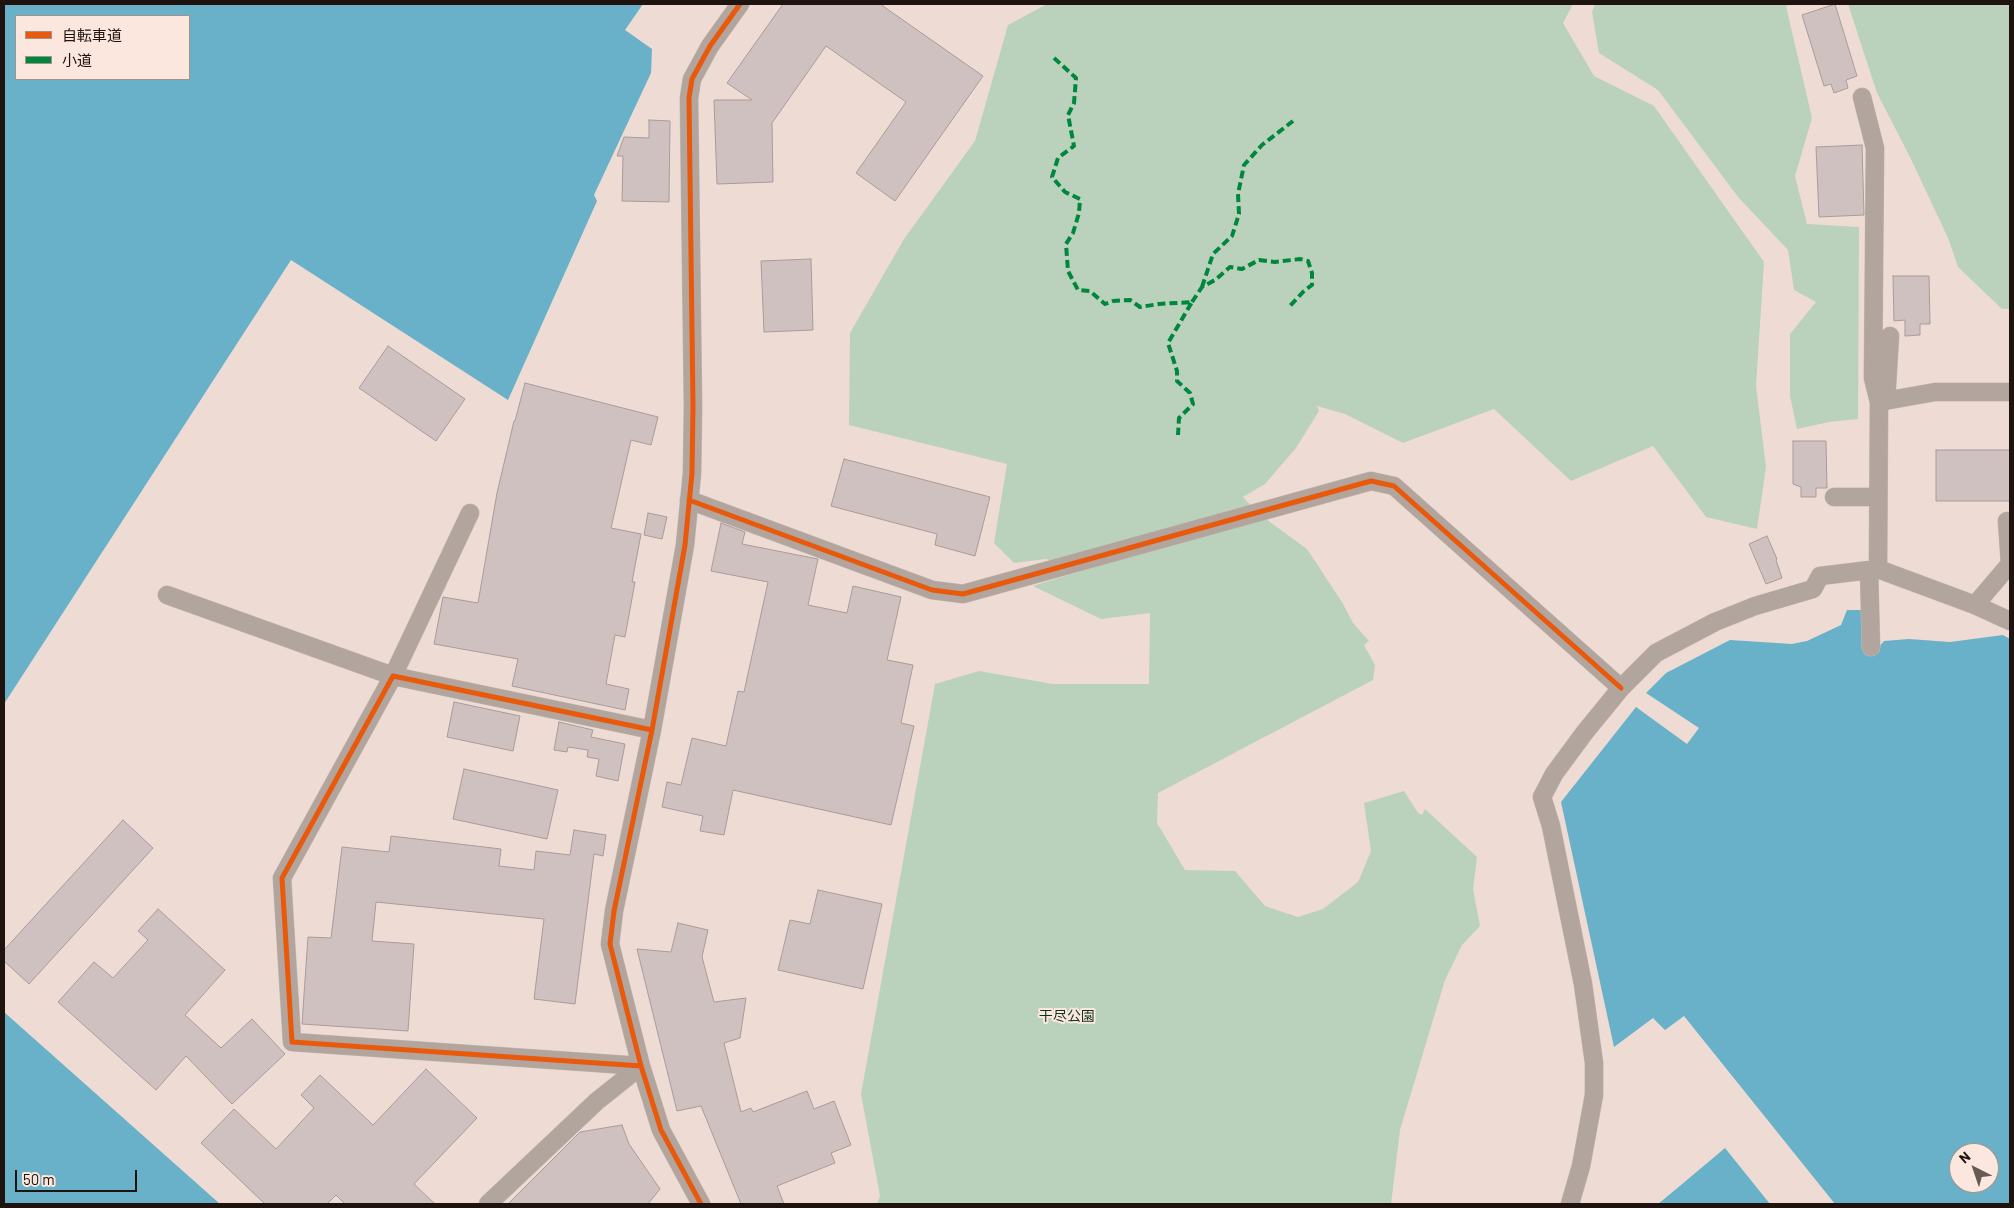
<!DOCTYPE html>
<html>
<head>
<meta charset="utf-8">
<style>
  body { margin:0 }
  #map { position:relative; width:2014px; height:1208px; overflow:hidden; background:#eedbd4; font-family:Barlow,"Noto Sans JP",sans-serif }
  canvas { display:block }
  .frame { position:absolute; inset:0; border:5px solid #1e130e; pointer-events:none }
  .legend { position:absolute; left:15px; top:15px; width:175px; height:65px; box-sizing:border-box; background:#fce7df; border:1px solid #a3928b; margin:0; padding:6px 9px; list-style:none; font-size:15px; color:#1e130e }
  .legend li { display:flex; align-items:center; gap:10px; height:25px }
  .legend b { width:25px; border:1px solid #a3928b }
  .north { position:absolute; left:1949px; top:1143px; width:50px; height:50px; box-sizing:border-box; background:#fce7df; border:1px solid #a3928b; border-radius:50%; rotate:319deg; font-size:14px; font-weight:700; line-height:20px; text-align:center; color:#1e130e }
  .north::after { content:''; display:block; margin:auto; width:18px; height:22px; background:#675953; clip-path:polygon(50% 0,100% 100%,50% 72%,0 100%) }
  .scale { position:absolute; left:15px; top:1170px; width:122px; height:22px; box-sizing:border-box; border:2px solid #1e130e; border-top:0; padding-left:6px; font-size:15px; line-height:18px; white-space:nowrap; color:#1e130e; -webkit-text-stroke:4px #fce7df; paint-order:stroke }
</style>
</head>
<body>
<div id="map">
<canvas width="2014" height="1208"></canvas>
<div class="frame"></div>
<ul class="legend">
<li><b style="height:6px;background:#e8590c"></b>自転車道</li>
<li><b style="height:6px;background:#00873e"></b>小道</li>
</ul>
<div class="north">N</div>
<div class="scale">50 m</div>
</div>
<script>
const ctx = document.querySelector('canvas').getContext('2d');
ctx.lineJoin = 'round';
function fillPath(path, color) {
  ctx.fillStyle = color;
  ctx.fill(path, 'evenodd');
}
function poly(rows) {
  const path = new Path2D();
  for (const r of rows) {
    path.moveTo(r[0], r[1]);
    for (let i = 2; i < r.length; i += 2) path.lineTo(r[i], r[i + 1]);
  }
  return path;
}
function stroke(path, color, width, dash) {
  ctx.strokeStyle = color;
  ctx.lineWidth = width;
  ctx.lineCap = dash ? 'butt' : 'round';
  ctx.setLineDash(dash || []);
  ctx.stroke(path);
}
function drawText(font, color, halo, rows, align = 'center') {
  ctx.font = font + ' Barlow,"Noto Sans JP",sans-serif';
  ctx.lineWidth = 4;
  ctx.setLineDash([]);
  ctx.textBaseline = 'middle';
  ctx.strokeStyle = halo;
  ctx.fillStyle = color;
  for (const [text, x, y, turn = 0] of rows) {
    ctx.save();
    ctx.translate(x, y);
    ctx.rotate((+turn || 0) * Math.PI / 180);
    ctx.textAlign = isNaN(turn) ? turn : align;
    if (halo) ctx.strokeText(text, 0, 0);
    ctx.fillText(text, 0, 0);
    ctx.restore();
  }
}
fillPath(poly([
  [1047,4,1573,4,1563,23,1594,76,1654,106,1764,262,1756,386,1766,467,1757,529,1706,517,1653,446,1571,481,1494,409,1403,443,1345,414,1317,406,1319,411,1296,448,1265,484,1243,497,1261,517,1263,517,1307,549,1342,602,1353,623,1369,641,1364,645,1375,665,1373,680,1158,793,1157,823,1185,870,1235,871,1265,906,1298,917,1323,909,1358,882,1371,851,1364,803,1404,791,1418,813,1422,815,1425,809,1477,857,1473,889,1480,926,1462,945,1445,980,1400,1130,1391,1204,877,1204,880,1196,861,1094,935,684,979,671,1053,684,1149,684,1150,613,1101,619,1033,586,1081,571,1046,559,1014,563,994,543,1007,464,849,425,850,333,904,239,975,141,1008,25],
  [1595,4,1793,4,1786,6,1812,118,1795,176,1807,224,1859,227,1858,419,1829,422,1797,429,1790,396,1790,334,1816,302,1794,290,1788,250,1738,197,1658,90,1599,53,1592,12],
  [1848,4,2010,4,2010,309,2002,309,1958,267,1948,238,1911,159,1877,93]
]), '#bad2bb');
fillPath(poly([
  [4,4,643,4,625,30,652,49,651,73,594,195,597,201,508,400,291,260,4,704],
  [16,16,189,16,189,79,16,79],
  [1847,610,1863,610,1878,648,1884,641,1909,639,1950,642,2003,635,2010,639,2010,1204,1835,1204,1684,1016,1665,1030,1653,1018,1614,1047,1561,802,1636,707,1687,744,1699,728,1646,693,1666,673,1730,640,1792,644,1807,641,1841,625],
  [1959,1153,1989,1153,1989,1183,1959,1183],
  [4,1012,220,1204,4,1204],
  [1725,1148,1770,1204,1658,1204,1681,1185]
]), '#68b1c8');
const building = poly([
  [783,4,880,4,983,76,895,201,856,173,906,102,826,46,772,123,773,182,717,184,714,100,752,100,727,83,783,4],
  [1835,4,1857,76,1846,80,1848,88,1834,93,1831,84,1824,86,1802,15,1835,4],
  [649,120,670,121,669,202,622,201,623,156,617,156,624,137,649,138,649,120],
  [1862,145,1864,215,1819,217,1816,147,1862,145],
  [811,259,813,330,764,332,761,261,811,259],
  [1893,276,1929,276,1930,324,1920,324,1920,335,1905,336,1905,320,1894,321,1893,276],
  [388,346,465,399,436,441,359,388,388,346],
  [525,383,658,417,651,445,631,440,611,528,641,534,632,582,635,582,625,637,615,635,606,684,629,689,625,710,512,686,518,659,434,644,443,597,478,603,497,493,514,421,515,421,525,383],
  [1793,441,1826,441,1827,488,1816,488,1816,497,1801,497,1801,487,1793,484,1793,441],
  [1936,450,2010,450,2010,501,1936,501,1936,450],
  [844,459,990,497,975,556,935,545,937,534,831,506,844,459],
  [648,513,667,517,662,539,644,535,648,513],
  [721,523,745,532,742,544,818,559,808,605,847,613,853,586,901,597,887,660,913,665,901,723,914,726,891,825,733,790,724,835,700,831,703,816,662,807,667,782,681,785,692,738,726,746,738,691,744,692,768,582,711,571,721,523],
  [1767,536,1777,559,1776,560,1782,578,1766,584,1749,544,1767,536],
  [454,702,520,716,513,751,447,737,454,702],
  [559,722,593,730,591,737,625,744,618,781,596,776,599,759,587,757,588,750,568,747,567,752,554,750,559,722],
  [464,769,558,790,547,839,453,819,464,769],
  [123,820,153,848,29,984,4,961,4,950,123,820],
  [574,830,606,835,603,856,594,854,575,1004,534,999,544,919,376,902,372,941,414,944,408,1031,302,1024,308,937,331,938,342,847,389,852,391,836,501,849,499,866,534,870,536,851,570,855,574,830],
  [818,890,882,904,863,989,778,970,790,920,810,924,818,890],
  [158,909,225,970,185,1015,221,1048,252,1019,285,1054,232,1104,186,1056,156,1090,58,1002,94,962,113,978,148,940,138,931,158,909],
  [678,923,708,930,702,957,714,1002,746,998,740,1038,724,1043,741,1112,751,1108,753,1112,807,1091,814,1109,834,1101,851,1145,831,1153,835,1163,777,1186,784,1204,741,1204,701,1106,677,1111,637,949,671,952,678,923],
  [426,1069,477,1118,414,1184,435,1204,345,1204,336,1195,327,1204,265,1204,201,1143,234,1109,276,1149,314,1108,301,1095,320,1075,373,1125,426,1069],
  [622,1125,629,1144,660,1189,648,1204,508,1204,580,1132,622,1125]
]);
fillPath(building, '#d0c1c1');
stroke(building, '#a99b9a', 1);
const minor = poly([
  [1862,97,1875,148,1873,378,1879,402],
  [1886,401,1890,336],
  [1834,497,1878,497],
  [689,500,932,590,963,594,1371,481,1394,486,1621,688],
  [2007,521,2010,564],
  [1878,569,1879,402,1935,392,2010,392],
  [1869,570,1871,647],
  [167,595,393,676,470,513],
  [1975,605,2010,564],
  [641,1066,292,1042,282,878,393,676,652,730],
  [488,1204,597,1101,641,1066],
  [701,1204,661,1130,641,1066,610,944,614,911,652,730,685,545,692,473,693,407,689,98,692,79,710,46,740,4],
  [1570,1204,1581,1166,1594,1095,1594,1063,1583,984,1551,826,1542,797,1554,774,1585,732,1621,688,1656,653,1715,622,1755,606,1813,589,1820,576,1878,569,1975,605,2010,621]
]);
stroke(minor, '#c6b8b3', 19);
stroke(minor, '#b2a59d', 18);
stroke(poly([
  [1054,58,1076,78,1074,103,1068,115,1074,146,1058,158,1052,177,1065,192,1080,199,1079,213,1073,233,1066,244,1068,271,1078,290,1090,291,1105,304,1113,301,1130,300,1140,307,1159,304,1192,302,1168,343,1177,371,1177,381,1190,393,1193,404,1179,418,1178,435],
  [1202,287,1213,254,1232,236,1239,214,1238,194,1244,165,1262,145,1293,121],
  [1192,302,1202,287,1215,280,1230,267,1242,269,1259,260,1275,262,1300,259,1308,261,1312,273,1312,285,1304,291,1288,308]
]), '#00873e', 4, [8, 4]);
stroke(poly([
  [689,500,932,590,963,594,1371,481,1394,486,1621,688],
  [641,1066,292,1042,282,878,393,676,652,730],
  [701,1204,661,1130,641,1066,610,944,614,911,652,730,685,545,692,473,693,407,689,98,692,79,710,46,740,4]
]), '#e8590c', 5);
drawText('14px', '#0d3420', '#fce7df', [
  ["干尽公園",1067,1016]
]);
</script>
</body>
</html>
